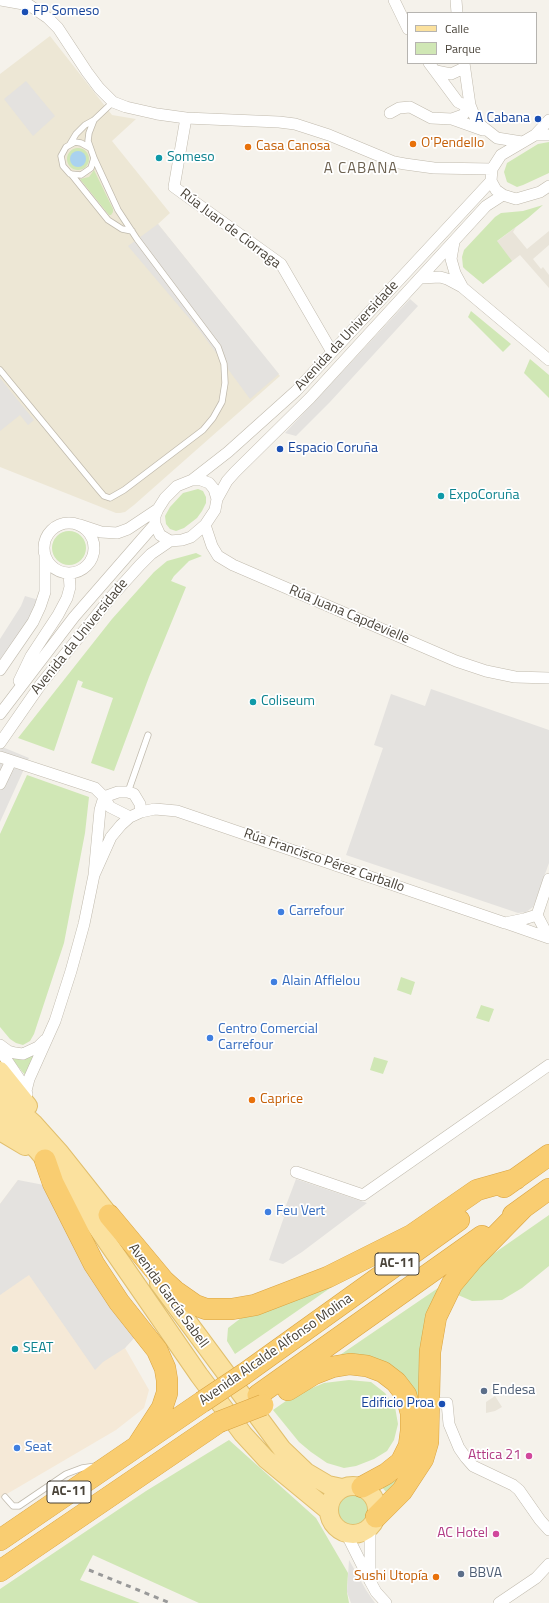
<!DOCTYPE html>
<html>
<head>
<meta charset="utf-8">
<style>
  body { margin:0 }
  #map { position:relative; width:549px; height:1603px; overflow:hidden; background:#f5f2eb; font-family:"Titillium Web",sans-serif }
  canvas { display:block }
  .legend { position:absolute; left:407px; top:12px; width:130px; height:52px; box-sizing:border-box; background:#fff; border:1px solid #b6b4b0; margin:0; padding:5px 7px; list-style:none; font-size:12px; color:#494339 }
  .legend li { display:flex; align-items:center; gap:8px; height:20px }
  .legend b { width:20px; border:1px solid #b6b4b0 }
</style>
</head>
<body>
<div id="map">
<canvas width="549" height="1603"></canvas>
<ul class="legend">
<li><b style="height:5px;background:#fbe19e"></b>Calle</li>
<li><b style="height:11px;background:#d0e7b5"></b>Parque</li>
</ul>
</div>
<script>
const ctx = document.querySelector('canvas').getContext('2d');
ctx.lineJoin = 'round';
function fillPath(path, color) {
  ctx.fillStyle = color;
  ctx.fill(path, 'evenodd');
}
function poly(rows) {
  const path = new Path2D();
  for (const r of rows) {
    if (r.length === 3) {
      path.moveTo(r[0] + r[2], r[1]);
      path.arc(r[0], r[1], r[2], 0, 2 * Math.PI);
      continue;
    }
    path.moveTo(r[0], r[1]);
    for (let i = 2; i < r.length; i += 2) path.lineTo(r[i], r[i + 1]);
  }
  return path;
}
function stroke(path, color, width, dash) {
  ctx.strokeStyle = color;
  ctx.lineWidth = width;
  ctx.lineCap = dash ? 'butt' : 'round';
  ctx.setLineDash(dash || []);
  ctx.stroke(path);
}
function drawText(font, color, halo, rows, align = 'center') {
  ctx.font = font + ' "Titillium Web",sans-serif';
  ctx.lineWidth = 3.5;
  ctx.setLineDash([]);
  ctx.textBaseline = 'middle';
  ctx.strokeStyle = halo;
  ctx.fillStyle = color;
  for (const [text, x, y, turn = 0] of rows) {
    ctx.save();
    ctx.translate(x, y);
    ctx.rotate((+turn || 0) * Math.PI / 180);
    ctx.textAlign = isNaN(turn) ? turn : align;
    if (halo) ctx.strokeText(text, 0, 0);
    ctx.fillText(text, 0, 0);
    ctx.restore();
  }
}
fillPath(poly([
  [516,227,513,232,527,249,549,231,549,245,533,259,541,269,543,267,549,275,549,288,520,255,483,284,463,267],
  [495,1396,502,1407,495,1411,486,1413,486,1402]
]), '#e9e4d9');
fillPath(poly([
  [18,1180,135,1337,125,1348,149,1390,144,1408,116,1430,0,1498,0,1204]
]), '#f5e9d7');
fillPath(poly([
  [50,36,112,115,136,119,112,141,170,213,158,224,280,376,134,505,125,512,120,513,116,513,63,492,0,467,0,74]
]), '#ede7d5');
fillPath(poly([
  [549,142,549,173,523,185,517,187,507,182,504,172,507,163,538,144],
  [78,159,11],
  [94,170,113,209,113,212,111,215,109,215,80,179,89,177],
  [543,205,528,218,497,241,512,261,483,284,466,270,463,267,462,257,464,250,495,217,501,213,523,211],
  [471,311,511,344,503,352,468,317],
  [530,359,549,375,549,398,524,373],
  [198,489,203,491,206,497,206,503,202,511,197,518,184,528,176,531,170,529,166,524,165,516,170,507,183,493],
  [69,548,17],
  [196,553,202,556,189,561,174,576,171,581,186,587,149,677,114,771,91,763,113,698,81,687,83,682,78,680,54,751,18,738,112,619,154,572,167,561],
  [27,775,89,797,85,833,64,943,34,1034,30,1041,23,1045,16,1043,10,1039,0,1027,0,834],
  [401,977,415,982,411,995,397,990],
  [481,1005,494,1009,489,1022,476,1018],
  [38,1053,25,1075,11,1058,22,1059],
  [374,1057,388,1061,383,1074,370,1070],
  [549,1215,549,1266,522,1288,502,1300,472,1301,458,1295,471,1273,493,1254],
  [349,1275,235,1354,227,1341,228,1328,241,1318],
  [441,1286,405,1472,386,1492,380,1485,400,1469,414,1395,337,1357],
  [349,1380,371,1382,385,1393,395,1407,398,1424,394,1440,387,1451,374,1459,356,1466,344,1468,327,1463,311,1452,299,1442,273,1410,293,1396,324,1383],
  [229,1440,316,1518,348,1573,347,1592,349,1603,199,1603,93,1555,80,1580,140,1603,0,1603,0,1589,146,1491],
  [353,1510,15]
]), '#d0e7b5');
fillPath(poly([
  [26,81,55,116,33,136,4,99],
  [158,224,279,374,250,399,200,331,128,246],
  [410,299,418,306,330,402,296,436,285,433],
  [0,378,34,420,28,425,20,415,0,431],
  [25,596,42,601,0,670,0,639,21,606],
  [431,689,549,730,549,863,535,902,533,907,526,912,518,913,346,855,383,748,374,745,391,694,425,706],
  [0,746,29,758,0,822],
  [296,1179,367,1203,302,1252,283,1264,269,1260,284,1217,282,1216],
  [18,1180,44,1185,135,1337,125,1348,103,1362,95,1370,29,1275,0,1295,0,1204],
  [349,1560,366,1590,375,1603,351,1603,347,1592]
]), '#e4e2df');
fillPath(poly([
  [78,159,8]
]), '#aad2ef');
const lane = poly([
  [70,144,76,134,85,125,94,120,113,102],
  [90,148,81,143,75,142,66,147,61,156,63,166,70,174,81,175,91,168,94,158],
  [71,174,108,220,122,229,132,231],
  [0,370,98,489,104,496,110,498,124,490,203,430,213,418,222,402,225,383,224,364,218,347,137,239,118,210,94,158,88,141,89,133,94,120],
  [128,792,148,735],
  [5,1497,13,1506,19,1506,66,1474,82,1468,96,1466]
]);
const street = poly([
  [0,0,29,5,48,18,58,28,87,72,99,88,113,102,126,107,157,114,186,118,279,122,295,124,329,135,394,162,405,164,434,168,492,169],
  [394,0,408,29],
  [456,0,457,13],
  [429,63,458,102,464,105,470,105,463,115,452,119],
  [464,63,470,105,474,115,478,123,497,138,522,142],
  [436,71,451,74,464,68],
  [390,113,399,108,410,107,431,118,452,119,483,130],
  [186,118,174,187,281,264,332,352],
  [535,135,549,120],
  [549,135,535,135,501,155,492,169,491,181,496,190,503,195,516,199,540,192,549,186],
  [454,242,451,259,455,273,462,286],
  [421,278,440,277,447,279,462,287,549,360],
  [192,480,228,452,296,391,491,181],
  [217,499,227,481,235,472,310,398,486,206,503,195],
  [69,548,25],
  [80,525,101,532,117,533,128,529,158,509,165,498,177,486,192,480,201,480,209,483,214,489,217,499,215,510,205,525,191,537,182,540,170,541,160,535,155,524,155,516,158,509],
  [205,525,212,546,218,556,233,565,456,661,486,671,515,677,549,678],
  [0,670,33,622,40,607,45,592,45,556],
  [19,681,31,656,58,615,67,598,70,587,69,573],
  [0,714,74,617,155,524],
  [0,743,41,684,112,596,140,565,151,554,170,541],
  [0,757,95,788,104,797,100,810,94,875,84,924,71,971,55,1021,29,1079,26,1091],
  [0,784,11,761],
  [130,817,110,807,104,797,118,792,128,792,134,794,140,804,141,812],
  [94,875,111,837,121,825,130,817,141,812,155,809,177,811,505,923,524,919,537,915,549,879],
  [537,915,549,938],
  [506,923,549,938],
  [0,1045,8,1051,15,1053,23,1054,38,1047,45,1040],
  [0,1050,20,1080,27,1094],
  [296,1172,363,1195,549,1065],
  [441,1403,447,1403,449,1424,459,1448,466,1458,473,1466,513,1485,519,1490,540,1520,549,1530],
  [370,1527,370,1577],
  [346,1533,370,1581,376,1592,386,1603],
  [499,1603,536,1578,549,1564]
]);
const primary = poly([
  [0,1071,28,1106],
  [0,1093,34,1124,60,1153,117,1225],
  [0,1112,38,1151,74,1194,199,1375,243,1434,266,1459,329,1511],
  [0,1131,25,1146],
  [159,1283,282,1449,306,1472,328,1485,342,1488],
  [353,1510,24]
]);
const highway = poly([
  [45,1160,53,1183,94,1264,119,1302,157,1350,165,1368,167,1380,167,1393,162,1408,138,1445],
  [504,1187,549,1155],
  [109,1215,164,1281,175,1291,195,1305,206,1309,232,1309,255,1305,328,1277,412,1235,477,1190,516,1179],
  [513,1215,549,1189],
  [244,1374,459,1220],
  [288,1390,314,1374,332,1367,350,1364,367,1366,383,1372,396,1382,406,1395,411,1413,411,1431,409,1446,401,1462,386,1474,362,1487],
  [258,1395,482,1236],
  [376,1517,402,1491,423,1459,428,1442,430,1352,436,1317,452,1284,473,1259,524,1207],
  [0,1540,202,1402],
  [0,1571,219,1422]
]);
stroke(lane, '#c0baad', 7);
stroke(street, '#c0baad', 12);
stroke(primary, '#e1bf6d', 20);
stroke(highway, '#d9a340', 22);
stroke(lane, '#fff', 5.5);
stroke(street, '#fff', 11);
stroke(primary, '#fbe19e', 18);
stroke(highway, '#f9cd71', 21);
stroke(poly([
  [89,1570,170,1603]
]), '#999', 3, [5, 5]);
const highwayBridge = poly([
  [202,1402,244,1374],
  [219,1422,263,1405]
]);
stroke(highwayBridge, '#d9a340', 22, []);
stroke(highwayBridge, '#f9cd71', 21);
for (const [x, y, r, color] of [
  [25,12,4,"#1a4fb4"],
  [538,119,4,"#1a4fb4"],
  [413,144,4,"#e8710a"],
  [248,147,4,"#e8710a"],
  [159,158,4,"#0f9aa8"],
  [280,449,4,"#1a4fb4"],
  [441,496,4,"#0f9aa8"],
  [253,702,4,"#0f9aa8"],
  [281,912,4,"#3f7fe0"],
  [274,982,4,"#3f7fe0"],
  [210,1038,4,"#3f7fe0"],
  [252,1100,4,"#e8710a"],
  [268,1212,4,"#3f7fe0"],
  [15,1349,4,"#0f9aa8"],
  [484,1391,4,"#5c6f8a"],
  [442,1404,4,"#1a4fb4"],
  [17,1448,4,"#3f7fe0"],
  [529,1456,4,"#d1479c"],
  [496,1534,4,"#d1479c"],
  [461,1574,4,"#5c6f8a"],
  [436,1577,4,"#e8710a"]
]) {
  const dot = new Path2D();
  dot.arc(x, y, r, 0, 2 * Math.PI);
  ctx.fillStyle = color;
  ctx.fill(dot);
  stroke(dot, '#fff', 1.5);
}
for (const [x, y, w] of [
  [397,1264,44],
  [69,1492,44]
]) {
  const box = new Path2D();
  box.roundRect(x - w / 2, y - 11, w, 22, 3);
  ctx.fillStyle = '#fff';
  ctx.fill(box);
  stroke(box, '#494339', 1);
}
drawText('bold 13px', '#494339', null, [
  ["AC-11",397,1264],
  ["AC-11",69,1492]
]);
drawText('14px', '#164399', '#fff', [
  ["FP Someso",33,12],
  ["A Cabana",530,119,"right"],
  ["Espacio Coruña",288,449],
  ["Edificio Proa",434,1404,"right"]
], 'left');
drawText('14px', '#c56008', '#fff', [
  ["O'Pendello",421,144],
  ["Casa Canosa",256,147],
  ["Caprice",260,1100],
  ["Sushi Utopía",428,1577,"right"]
], 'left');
drawText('14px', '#0d838f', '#fff', [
  ["Someso",167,158],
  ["ExpoCoruña",449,496],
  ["Coliseum",261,702],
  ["SEAT",23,1349]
], 'left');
drawText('14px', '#494339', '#fff', [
  ["Rúa Juan de Ciorraga",230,229,37],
  ["Avenida da Universidade",347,336,-47],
  ["Rúa Juana Capdevielle",349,615,23],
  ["Avenida da Universidade",80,637,-51],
  ["Rúa Francisco Pérez Carballo",324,861,19],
  ["Avenida García Sabell",168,1296,54],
  ["Avenida Alcalde Alfonso Molina",276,1350,-35]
]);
drawText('14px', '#366cbe', '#fff', [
  ["Carrefour",289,912],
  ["Alain Afflelou",282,982],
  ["Centro Comercial",218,1030],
  ["Carrefour",218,1046],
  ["Feu Vert",276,1212],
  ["Seat",25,1448]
], 'left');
drawText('14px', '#4e5e75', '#fff', [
  ["Endesa",492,1391],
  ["BBVA",469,1574]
], 'left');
drawText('14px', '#b23c85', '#fff', [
  ["Attica 21",521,1456],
  ["AC Hotel",488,1534]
], 'right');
ctx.letterSpacing = '1px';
drawText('15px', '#6c6150', '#fff', [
  ["A CABANA",361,169]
]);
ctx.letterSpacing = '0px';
</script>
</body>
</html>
